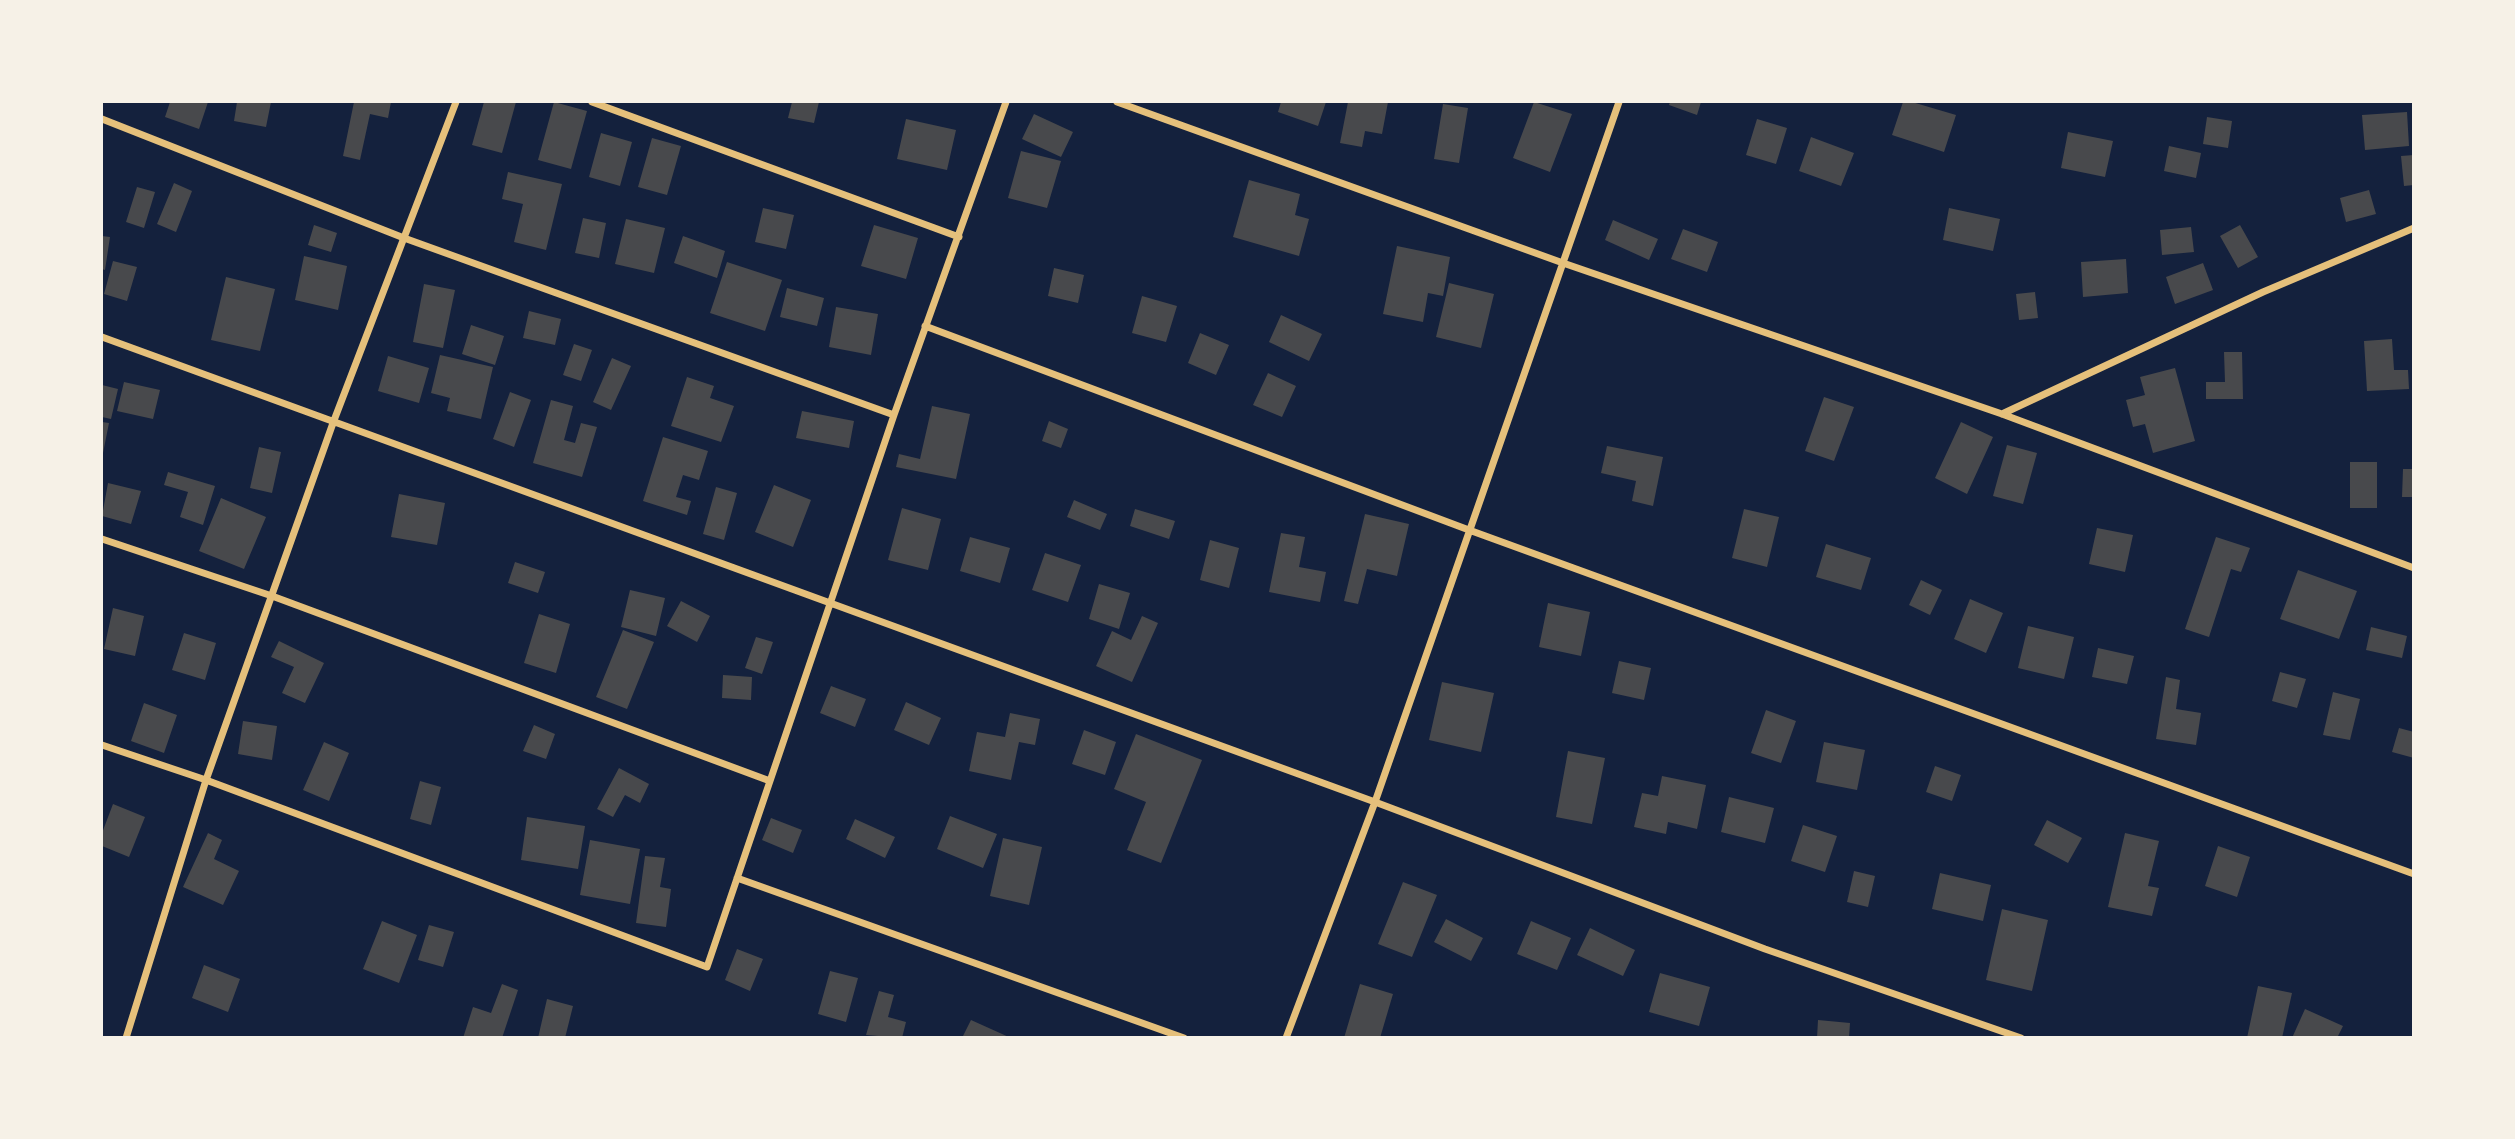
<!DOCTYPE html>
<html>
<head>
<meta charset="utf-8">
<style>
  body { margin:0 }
  #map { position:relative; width:2515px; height:1139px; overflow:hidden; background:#14213d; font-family:"Space Grotesk",sans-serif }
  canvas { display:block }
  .frame { position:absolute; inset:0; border:103px solid #f6f1e7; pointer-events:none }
</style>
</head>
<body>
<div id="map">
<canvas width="2515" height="1139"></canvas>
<div class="frame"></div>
</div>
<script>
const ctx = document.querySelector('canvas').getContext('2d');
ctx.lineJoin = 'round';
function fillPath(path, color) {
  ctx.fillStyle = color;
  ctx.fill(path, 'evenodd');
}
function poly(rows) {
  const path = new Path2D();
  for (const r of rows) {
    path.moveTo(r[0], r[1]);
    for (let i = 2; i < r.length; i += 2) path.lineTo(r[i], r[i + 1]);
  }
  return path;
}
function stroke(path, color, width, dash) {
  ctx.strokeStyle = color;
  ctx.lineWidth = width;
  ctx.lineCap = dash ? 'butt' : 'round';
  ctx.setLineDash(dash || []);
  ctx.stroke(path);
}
fillPath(poly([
  [170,102,208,102,199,129,165,117],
  [237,102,271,102,266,127,234,121],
  [354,102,391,102,388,118,370,114,360,160,343,156],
  [484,102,516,102,502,153,472,145],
  [554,102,587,111,571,169,538,160],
  [792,102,819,102,814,123,788,118],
  [1281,102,1326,102,1318,126,1278,112],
  [1348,102,1388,102,1382,134,1365,131,1362,147,1340,143],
  [1534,102,1572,114,1550,172,1513,158],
  [1670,102,1701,102,1697,115,1669,105],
  [1903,102,1912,102,1956,115,1944,152,1892,135],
  [1443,104,1468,108,1459,163,1434,159],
  [2407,112,2409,146,2365,150,2362,115],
  [1034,114,1073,132,1061,157,1022,139],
  [2207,117,2232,121,2228,148,2203,144],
  [906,119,956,130,947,170,897,159],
  [1757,119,1787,128,1776,164,1746,155],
  [2068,132,2113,141,2105,177,2061,168],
  [601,133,632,142,620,186,589,177],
  [1811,137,1854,153,1841,186,1799,171],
  [652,138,681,146,667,195,638,187],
  [2169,146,2201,153,2196,178,2164,171],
  [1021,151,1061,161,1047,208,1008,198],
  [2414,155,2414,185,2404,186,2401,156],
  [508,172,562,184,546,250,514,242,523,204,502,199],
  [1249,180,1300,194,1295,215,1309,219,1299,256,1233,237],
  [174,183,192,191,176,232,157,224],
  [137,187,155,192,144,228,126,222],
  [2369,190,2376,214,2346,222,2340,198],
  [763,208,794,215,786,249,755,242],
  [1949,208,2000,219,1993,251,1943,240],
  [583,218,606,223,599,258,575,253],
  [626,219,665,228,654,273,615,264],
  [1613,220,1658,239,1649,260,1605,240],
  [314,225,337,233,331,252,308,245],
  [874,225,918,238,906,279,861,266],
  [2240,225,2258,257,2238,268,2220,236],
  [2191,227,2194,252,2162,255,2160,230],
  [1683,229,1718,242,1707,272,1671,259],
  [102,236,110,237,105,270,102,269],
  [683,236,725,251,717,278,674,263],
  [1397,246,1450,257,1443,296,1428,293,1423,322,1383,314],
  [304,256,347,266,338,310,295,300],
  [2126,259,2128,293,2083,297,2081,262],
  [113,261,137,267,127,301,104,294],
  [727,262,782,280,765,331,710,313],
  [2203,263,2213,290,2175,304,2166,277],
  [1054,268,1084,275,1078,303,1048,296],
  [226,277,275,289,260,351,211,340],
  [1449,283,1494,294,1481,348,1436,337],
  [424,284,455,290,443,348,413,342],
  [787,288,824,298,817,326,780,317],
  [2035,292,2038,318,2019,320,2016,294],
  [1142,296,1177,306,1166,342,1132,333],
  [836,307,878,314,871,355,829,347],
  [529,311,561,319,555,345,523,338],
  [1281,315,1322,334,1309,361,1269,342],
  [471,325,504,336,495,365,462,354],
  [1200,333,1229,345,1216,375,1188,363],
  [2392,339,2394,370,2408,370,2409,389,2367,391,2364,341],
  [574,344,592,350,581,381,563,375],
  [2224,352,2242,352,2243,399,2206,399,2206,382,2225,382],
  [440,355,493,367,481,419,447,411,450,398,431,393],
  [388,356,429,368,419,403,378,391],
  [612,358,631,366,611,410,593,402],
  [2175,368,2195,441,2153,453,2145,424,2133,427,2126,400,2145,395,2140,377],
  [1268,373,1296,386,1282,417,1253,405],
  [687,377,714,386,710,398,734,406,721,442,671,426],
  [124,382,160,390,153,419,117,411],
  [102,385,118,389,111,419,102,417],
  [510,392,531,400,514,447,493,439],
  [1824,397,1854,407,1834,461,1805,451],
  [551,400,573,406,564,440,575,443,581,423,597,427,582,477,533,463],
  [932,406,970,414,956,479,896,467,899,454,920,459],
  [802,411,854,421,849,448,796,438],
  [1049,421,1068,429,1061,448,1042,441],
  [102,422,109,423,103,453,102,453],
  [1961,422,1993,437,1967,494,1935,478],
  [663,437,708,451,699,480,683,475,676,497,691,501,687,515,643,501],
  [2007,445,2037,453,2023,504,1993,496],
  [1607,446,1663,457,1653,506,1632,501,1636,481,1601,473],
  [259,447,281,452,272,493,250,488],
  [2350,462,2377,462,2377,508,2350,508],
  [2403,469,2414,469,2414,497,2402,497],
  [168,472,215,486,203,525,180,517,188,492,164,485],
  [108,483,141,491,131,524,102,516],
  [774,485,811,500,793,547,755,532],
  [716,487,737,493,724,540,703,534],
  [399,494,445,503,437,545,391,537],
  [221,498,266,517,244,569,199,551],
  [1074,500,1107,514,1100,530,1067,517],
  [902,508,941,519,928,570,888,560],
  [1135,509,1175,521,1169,539,1130,526],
  [1744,509,1779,517,1767,567,1732,558],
  [1365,514,1409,524,1397,576,1367,569,1358,604,1344,601],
  [2097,528,2133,535,2125,572,2089,564],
  [1281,533,1305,537,1299,567,1326,572,1320,602,1269,592],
  [970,537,1010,548,1000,583,960,571],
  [2216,537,2250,548,2241,572,2231,569,2209,637,2185,629],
  [1210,540,1239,548,1229,588,1200,580],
  [1826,544,1871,558,1861,590,1816,577],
  [1045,553,1081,565,1068,602,1032,590],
  [515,562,545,572,538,593,508,583],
  [2298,570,2357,591,2339,639,2280,619],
  [1921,580,1942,590,1930,615,1909,605],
  [1099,584,1130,593,1119,629,1089,619],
  [630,590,665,598,656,636,621,627],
  [1970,599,2003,613,1986,653,1954,639],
  [681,601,710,616,697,642,667,626],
  [1548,603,1590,612,1581,656,1539,647],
  [113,608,144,616,135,656,104,649],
  [539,614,570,624,556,673,524,663],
  [1142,616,1158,623,1132,682,1096,666,1112,631,1131,640],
  [2028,626,2074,637,2064,679,2018,668],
  [2371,627,2407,636,2402,658,2366,650],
  [623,630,654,642,627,709,596,697],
  [184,633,216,643,205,680,172,670],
  [756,637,773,642,762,674,745,668],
  [279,641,324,663,305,703,282,693,294,667,271,657],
  [2098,648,2134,656,2127,684,2092,677],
  [1619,661,1651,668,1644,700,1612,693],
  [2280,672,2306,679,2297,708,2272,701],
  [723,675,752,677,751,700,722,698],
  [2166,677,2180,680,2176,709,2201,713,2196,745,2156,739],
  [1442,682,1494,693,1481,752,1429,740],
  [831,686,866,699,855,727,820,713],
  [2333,692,2360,699,2350,740,2323,735],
  [906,702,941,718,929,745,894,730],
  [144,703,177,715,164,753,131,741],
  [1766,710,1796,721,1781,763,1751,753],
  [1010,713,1040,719,1035,745,1019,742,1011,780,969,771,977,732,1005,737],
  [243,721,277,726,272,760,238,754],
  [534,725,555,734,546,759,523,751],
  [2399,728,2414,732,2414,758,2392,752],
  [1084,730,1116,742,1105,775,1072,764],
  [1136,734,1202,760,1161,863,1127,850,1146,802,1114,789],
  [324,742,349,753,329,801,303,790],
  [1824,742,1865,750,1857,790,1816,782],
  [1568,751,1605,758,1592,824,1556,817],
  [1935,766,1961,775,1952,801,1926,792],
  [619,768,649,784,640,803,625,795,613,817,597,809],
  [1662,776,1706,785,1697,829,1668,822,1666,834,1634,827,1642,793,1658,796],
  [420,781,441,787,431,825,410,819],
  [1729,797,1774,808,1765,843,1721,832],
  [113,804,145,817,129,857,102,846,102,833],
  [950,816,997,834,983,868,937,849],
  [527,817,585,826,578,869,521,860],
  [771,818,802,830,793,853,762,840],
  [855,819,895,837,885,858,846,839],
  [2047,820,2082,838,2068,863,2034,845],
  [1803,825,1837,836,1825,872,1791,861],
  [208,833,222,840,214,859,239,871,223,905,183,887],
  [2125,833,2159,841,2148,886,2159,888,2152,916,2108,907],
  [1003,838,1042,847,1029,905,990,896],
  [590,840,640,849,630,904,580,895],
  [2218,846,2250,857,2237,897,2205,886],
  [645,856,665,858,660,887,671,889,666,927,636,923],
  [1854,871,1875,876,1868,907,1847,902],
  [1940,873,1991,885,1983,921,1932,909],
  [1403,882,1437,895,1412,957,1378,944],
  [2002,909,2048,920,2032,991,1986,980],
  [1446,919,1483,938,1471,961,1434,942],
  [382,921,417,935,399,983,363,969],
  [1531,921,1571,938,1557,970,1517,954],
  [429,925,454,932,443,967,418,960],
  [1590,928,1635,950,1623,976,1577,955],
  [737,949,763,959,750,991,725,980],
  [204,965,240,979,228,1012,192,998],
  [830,971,858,978,846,1022,818,1014],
  [1660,973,1710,987,1699,1026,1649,1012],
  [502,984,518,990,502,1038,463,1038,473,1007,491,1013],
  [1360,984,1393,994,1380,1038,1344,1038],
  [2258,986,2292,993,2282,1038,2247,1038],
  [879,991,894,995,888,1017,906,1022,902,1038,866,1035],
  [547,999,573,1006,565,1038,538,1038],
  [2305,1009,2343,1026,2337,1038,2292,1038],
  [971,1020,1011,1038,962,1038],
  [1818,1020,1850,1023,1849,1038,1817,1038]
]), '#48494c');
stroke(poly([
  [592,102,959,237],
  [1117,102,1563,263,2002,414,2414,568],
  [102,119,404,238,894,415],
  [925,326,1469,530,2414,874],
  [102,337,1375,802,1765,949,2021,1038],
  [2002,414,2263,292,2414,228],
  [102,539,272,596,770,781],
  [102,745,206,780,707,967,894,415,1006,102],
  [737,878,1184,1038],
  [126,1038,206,780,333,423,456,102],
  [1286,1038,1375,802,1619,102]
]), '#e5c07b', 7);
</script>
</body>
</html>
